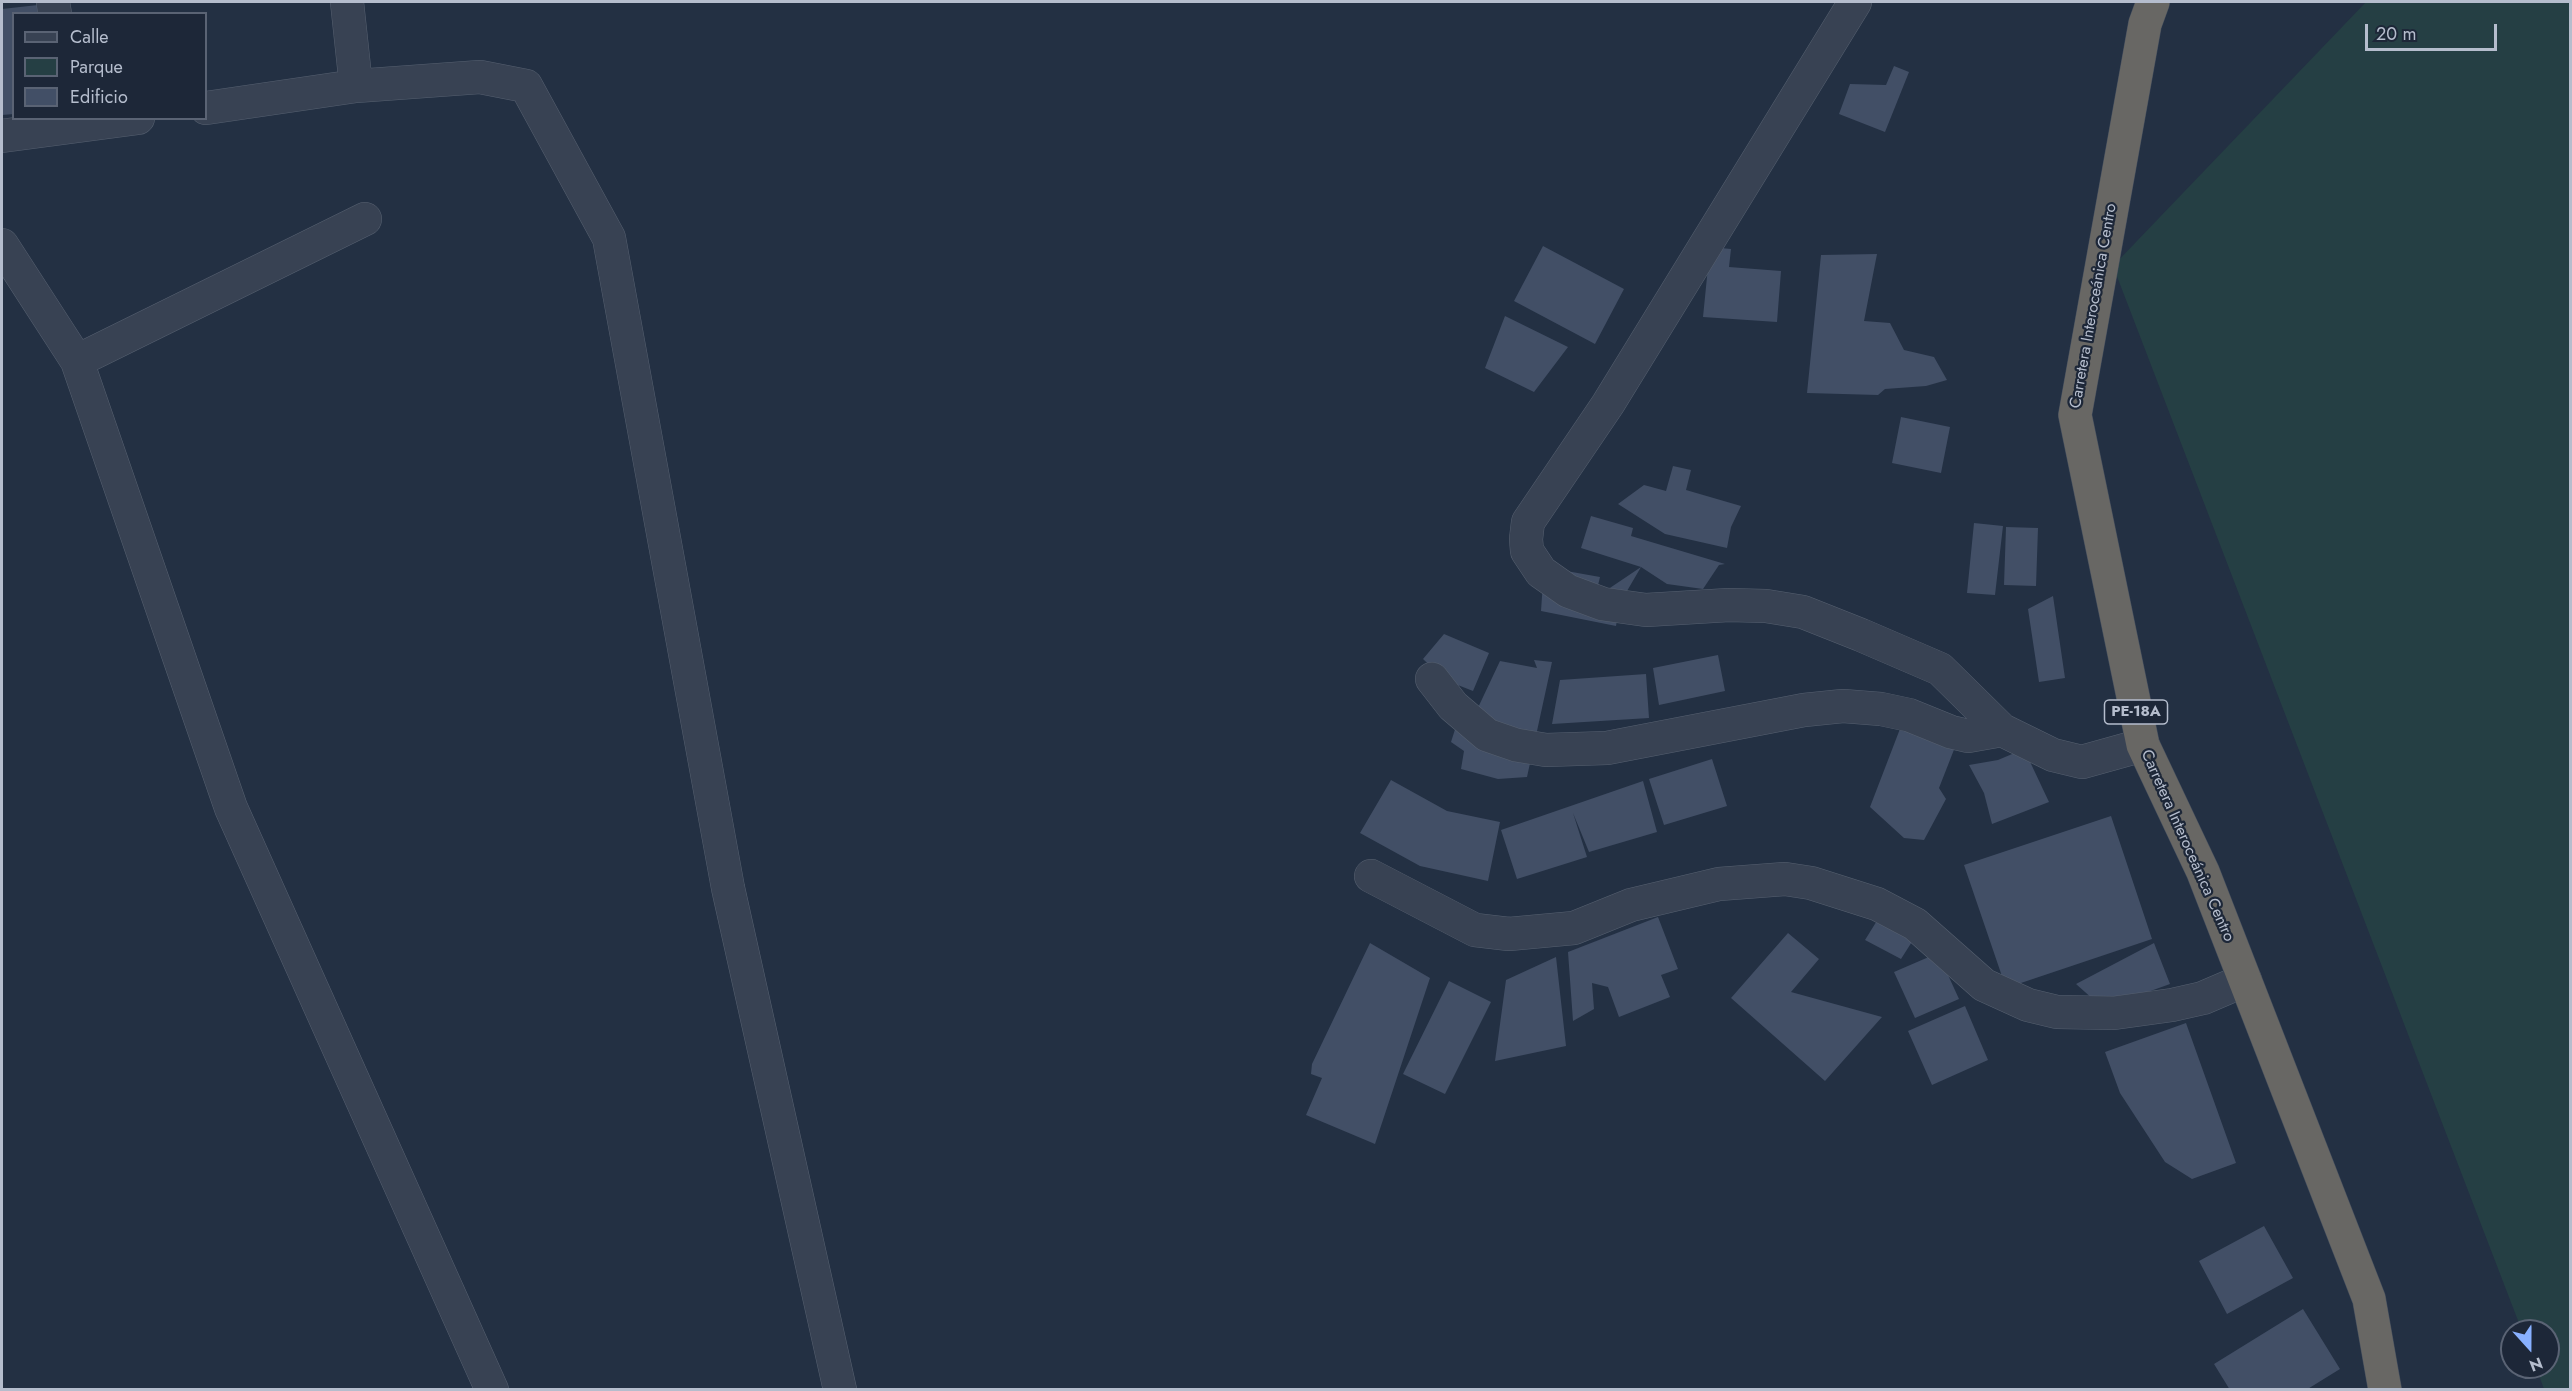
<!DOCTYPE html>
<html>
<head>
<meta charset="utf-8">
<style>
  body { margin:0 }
  #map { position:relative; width:2572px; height:1391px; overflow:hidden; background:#233043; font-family:Jost,sans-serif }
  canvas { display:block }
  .frame { position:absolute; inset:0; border:3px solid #b5bdcd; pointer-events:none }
  .legend { position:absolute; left:12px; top:12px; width:195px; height:108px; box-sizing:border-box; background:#1d2738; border:2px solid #5a6374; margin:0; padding:8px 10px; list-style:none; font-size:18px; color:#b5bdcd }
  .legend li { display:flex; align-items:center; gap:12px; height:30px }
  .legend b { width:30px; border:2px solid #5a6374 }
  .north { position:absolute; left:2500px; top:1319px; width:60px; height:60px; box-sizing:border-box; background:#1d2738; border:2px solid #5a6374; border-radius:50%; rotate:159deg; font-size:16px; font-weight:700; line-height:24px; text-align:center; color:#b5bdcd }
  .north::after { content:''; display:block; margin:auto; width:21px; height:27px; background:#88b0ff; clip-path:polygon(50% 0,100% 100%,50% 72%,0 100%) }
  .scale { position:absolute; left:2365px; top:24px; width:132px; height:27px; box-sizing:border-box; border:3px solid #b5bdcd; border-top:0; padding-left:8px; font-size:18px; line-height:21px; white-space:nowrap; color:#b5bdcd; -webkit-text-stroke:4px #1d2738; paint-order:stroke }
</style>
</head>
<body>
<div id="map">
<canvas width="2572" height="1391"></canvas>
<div class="frame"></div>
<ul class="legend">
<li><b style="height:8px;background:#384253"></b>Calle</li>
<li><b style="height:16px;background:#253f44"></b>Parque</li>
<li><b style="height:16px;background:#424f66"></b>Edificio</li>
</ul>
<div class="north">N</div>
<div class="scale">20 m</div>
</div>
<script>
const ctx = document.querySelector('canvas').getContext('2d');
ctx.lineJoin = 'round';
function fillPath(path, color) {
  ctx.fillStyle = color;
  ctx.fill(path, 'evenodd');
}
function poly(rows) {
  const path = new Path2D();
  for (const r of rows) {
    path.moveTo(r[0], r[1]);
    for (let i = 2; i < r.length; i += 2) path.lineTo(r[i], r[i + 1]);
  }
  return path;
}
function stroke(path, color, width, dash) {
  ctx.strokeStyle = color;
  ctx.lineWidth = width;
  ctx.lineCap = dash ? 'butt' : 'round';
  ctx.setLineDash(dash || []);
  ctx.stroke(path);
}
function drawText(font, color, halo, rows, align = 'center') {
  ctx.font = font + ' Jost,sans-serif';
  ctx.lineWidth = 4.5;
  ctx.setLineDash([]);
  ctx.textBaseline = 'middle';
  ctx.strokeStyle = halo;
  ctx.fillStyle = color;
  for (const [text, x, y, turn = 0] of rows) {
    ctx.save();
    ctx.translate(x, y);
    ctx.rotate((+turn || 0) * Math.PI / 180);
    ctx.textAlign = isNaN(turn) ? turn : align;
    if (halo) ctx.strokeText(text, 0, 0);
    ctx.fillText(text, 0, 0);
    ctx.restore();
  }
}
fillPath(poly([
  [2366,2,2570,2,2570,1389,2544,1389,2536,1367,2548,1367,2548,1331,2522,1331,2113,266]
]), '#253f44');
fillPath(poly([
  [38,5,39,14,14,14,14,114,2,115,2,9],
  [1894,66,1909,72,1885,132,1839,114,1850,84,1886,85],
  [1543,246,1624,289,1595,344,1514,301],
  [1710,247,1731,249,1729,267,1781,271,1777,322,1703,317],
  [1877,254,1864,321,1890,323,1904,350,1934,357,1947,380,1926,386,1885,389,1878,395,1807,393,1821,255],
  [1505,316,1568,347,1534,392,1485,368],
  [1901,417,1950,427,1941,473,1892,463],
  [1673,466,1691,470,1686,490,1741,506,1731,527,1727,548,1665,534,1618,504,1644,485,1666,491],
  [1591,516,1633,528,1631,536,1725,564,1719,565,1703,589,1667,584,1641,567,1581,548],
  [1974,523,2003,526,1995,595,1967,593],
  [2006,527,2038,528,2036,586,2004,585],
  [1544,567,1600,577,1595,598,1641,567,1620,603,1616,626,1541,611],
  [2053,596,2065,678,2039,682,2028,609],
  [1444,634,1489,653,1473,691,1445,680,1423,659],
  [1718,655,1725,691,1659,705,1653,668],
  [1534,660,1552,662,1527,777,1498,779,1461,769,1464,751,1451,742,1458,720,1475,714,1500,661,1537,668],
  [1646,674,1649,718,1552,724,1560,680],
  [1903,721,1957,742,1939,788,1946,799,1924,840,1904,838,1870,807],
  [2024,749,2049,802,1992,824,1984,793,1969,765,1998,760],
  [1712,759,1727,806,1664,825,1649,779],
  [1391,780,1447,811,1500,822,1488,881,1420,866,1360,833],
  [1643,781,1657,832,1589,852,1573,813,1587,857,1517,879,1501,830],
  [2111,816,2152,939,2006,988,1964,865],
  [1883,911,1915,937,1901,959,1865,940],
  [1658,917,1678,969,1661,975,1670,997,1619,1017,1608,987,1592,983,1594,1009,1573,1021,1568,952],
  [1788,933,1819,959,1791,992,1882,1017,1825,1081,1731,998],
  [1370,943,1430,978,1375,1144,1306,1115,1322,1078,1311,1074,1312,1064],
  [2154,943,2170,984,2103,1008,2076,984],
  [1938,953,1959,999,1915,1018,1894,972],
  [1556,957,1566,1046,1495,1061,1506,980],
  [1449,981,1491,1002,1445,1094,1403,1074],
  [1965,1006,1988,1060,1932,1085,1908,1031],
  [2186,1023,2236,1163,2192,1179,2165,1162,2120,1093,2105,1052],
  [2264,1226,2293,1278,2227,1314,2199,1261],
  [2303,1309,2340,1369,2306,1390,2230,1390,2214,1364]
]), '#424f66');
const minor = poly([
  [53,2,55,14],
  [347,2,356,86],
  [1855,2,1608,404,1528,522,1526,539,1527,551,1541,572,1568,591,1603,604,1646,610,1729,605,1766,606,1803,612,1861,635,1940,669,2002,730,2053,755,2082,762,2143,745],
  [206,108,356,86,480,77,526,86,609,238,728,888,840,1390],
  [2,136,138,118],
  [2,245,77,361,231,808,492,1390],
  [77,361,365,219],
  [1432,679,1453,706,1487,735,1516,745,1546,750,1607,748,1804,710,1843,706,1881,709,1909,715,1951,732,1968,736,2002,730],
  [1371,876,1475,930,1509,934,1574,928,1631,905,1719,884,1785,879,1811,883,1877,904,1915,924,1984,985,2028,1005,2057,1012,2114,1013,2172,1005,2203,998,2245,980]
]);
const trunk = poly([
  [2153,2,2145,24,2075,415,2143,745,2203,872,2369,1299,2385,1390]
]);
stroke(minor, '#566070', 34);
stroke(trunk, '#434d5d', 34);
stroke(minor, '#384253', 33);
stroke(trunk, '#686764', 33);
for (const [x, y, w] of [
  [2136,712,63]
]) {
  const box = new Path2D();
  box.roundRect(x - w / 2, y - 12, w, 24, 4.5);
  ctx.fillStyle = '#1d2738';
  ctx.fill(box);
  stroke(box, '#b5bdcd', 1.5);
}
drawText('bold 15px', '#b5bdcd', null, [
  ["PE-18A",2136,712]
]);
drawText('16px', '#b5bdcd', '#1d2738', [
  ["Carretera Interoceánica Centro",2094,306,-80],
  ["Carretera Interoceánica Centro",2187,846,66]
]);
</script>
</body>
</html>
